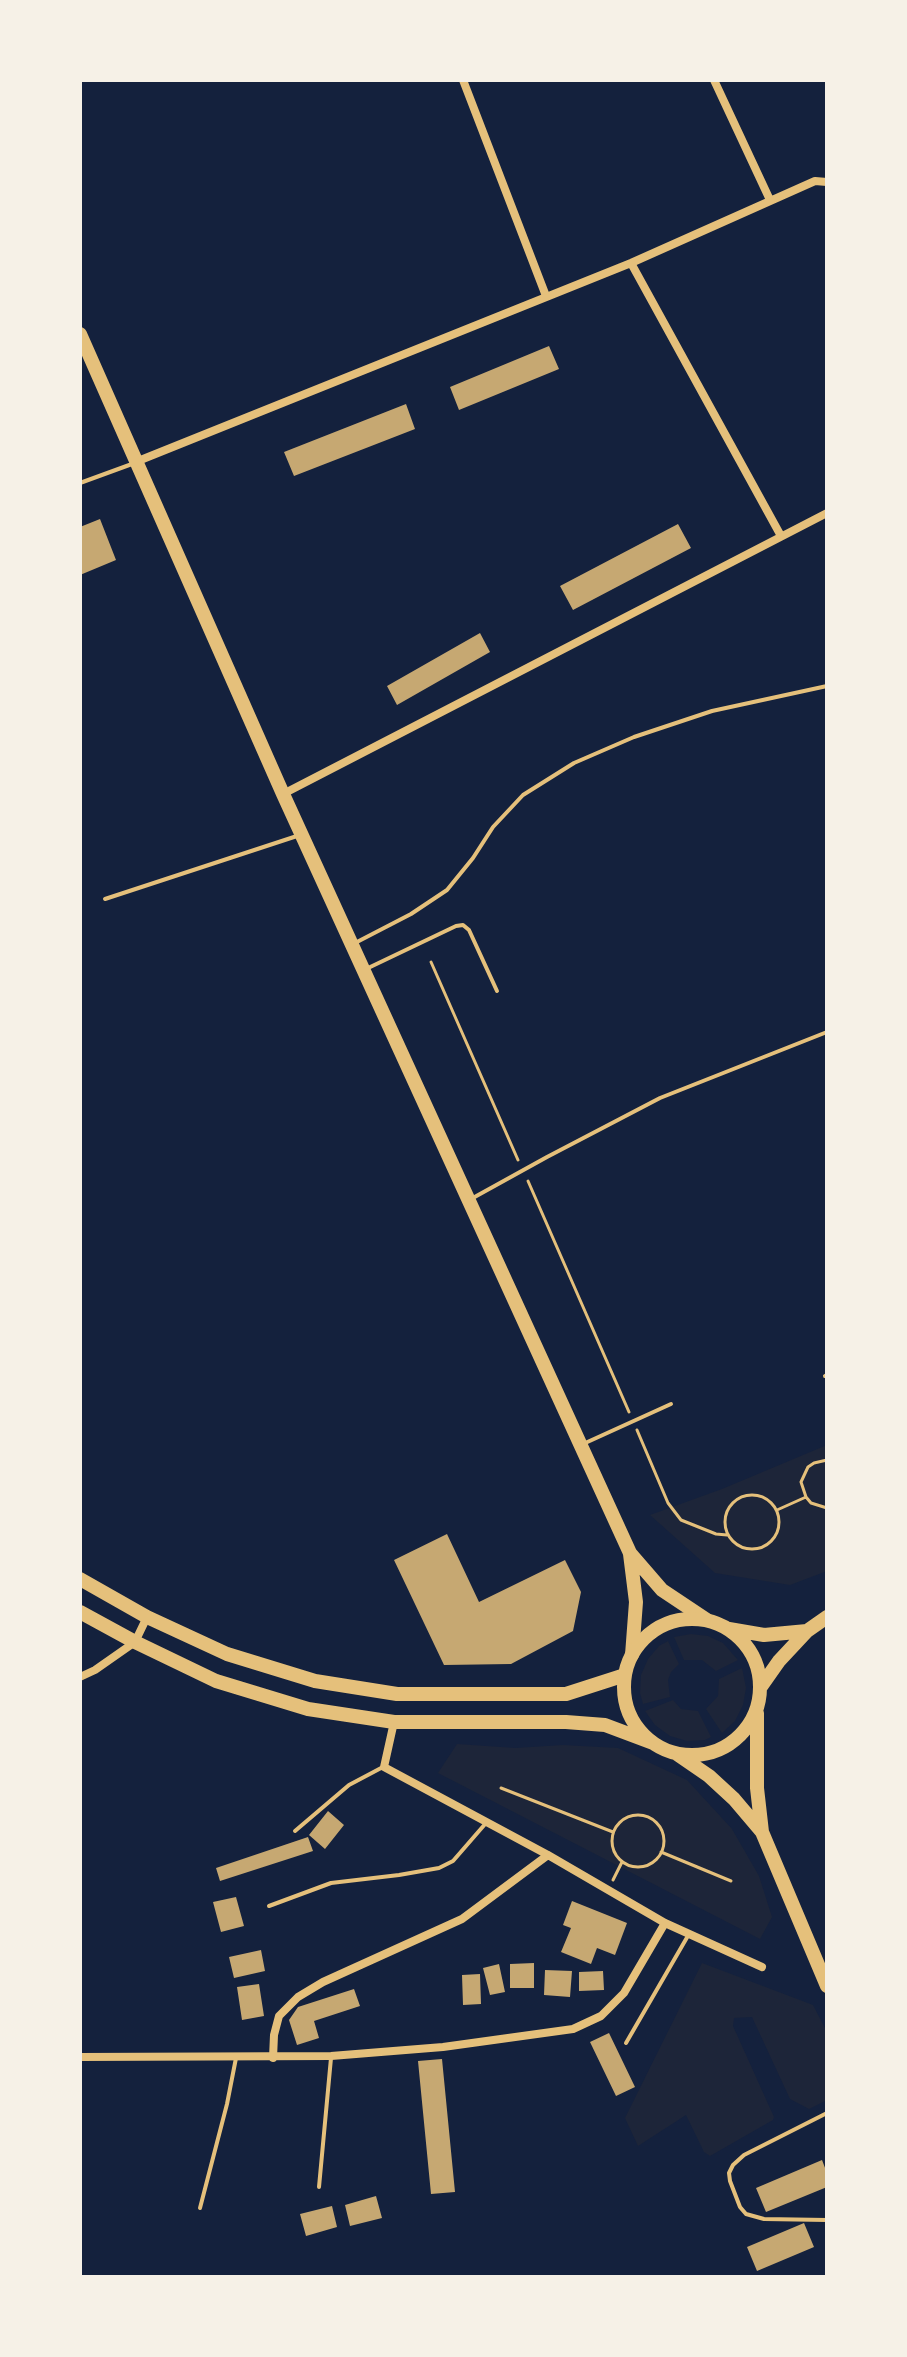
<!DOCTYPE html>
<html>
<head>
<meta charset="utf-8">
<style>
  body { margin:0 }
  #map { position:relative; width:907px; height:2357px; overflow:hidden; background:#14213d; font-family:Karla,sans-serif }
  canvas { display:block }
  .frame { position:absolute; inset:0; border:82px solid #f6f1e7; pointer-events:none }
</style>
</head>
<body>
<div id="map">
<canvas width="907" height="2357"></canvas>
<div class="frame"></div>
</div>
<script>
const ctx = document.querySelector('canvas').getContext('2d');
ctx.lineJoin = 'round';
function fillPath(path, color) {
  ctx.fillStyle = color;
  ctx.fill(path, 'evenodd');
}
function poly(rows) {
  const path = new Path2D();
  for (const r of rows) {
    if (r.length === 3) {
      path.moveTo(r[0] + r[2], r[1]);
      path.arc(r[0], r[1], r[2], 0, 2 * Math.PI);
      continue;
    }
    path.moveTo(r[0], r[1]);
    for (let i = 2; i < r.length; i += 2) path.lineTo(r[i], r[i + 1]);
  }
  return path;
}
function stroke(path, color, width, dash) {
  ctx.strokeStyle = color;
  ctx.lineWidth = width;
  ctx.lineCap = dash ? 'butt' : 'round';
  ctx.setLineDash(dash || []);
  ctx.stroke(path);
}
fillPath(poly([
  [827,1445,827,1571,790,1585,715,1573,650,1515,722,1489],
  [691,1634,708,1636,723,1643,738,1660,716,1671,702,1660,684,1660,674,1637],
  [668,1641,679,1664,671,1672,668,1680,670,1697,643,1704,640,1693,641,1675,648,1659,659,1646],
  [742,1668,746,1688,743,1705,735,1721,722,1733,706,1709,718,1696,719,1679],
  [673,1700,681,1709,698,1711,711,1737,705,1740,687,1741,670,1736,655,1725,645,1711],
  [457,1744,515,1748,563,1745,618,1748,687,1780,732,1829,759,1876,772,1917,760,1939,438,1773],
  [702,1963,813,2005,827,2032,827,2100,809,2109,790,2099,752,2017,734,2018,733,2026,774,2117,773,2120,710,2156,704,2152,686,2115,638,2146,625,2118]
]), '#1d2539');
fillPath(poly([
  [549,346,559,369,459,410,450,387],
  [406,404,415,429,294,476,284,452],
  [100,519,116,560,80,575,80,527],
  [678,524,691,548,573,610,560,586],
  [480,633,490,652,397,705,387,686],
  [447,1534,479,1602,565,1560,581,1592,573,1631,511,1664,444,1665,394,1560],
  [328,1811,344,1825,325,1849,309,1835],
  [308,1837,313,1851,220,1881,216,1868],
  [236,1897,244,1926,221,1932,213,1902],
  [572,1901,627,1923,615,1955,597,1948,591,1964,561,1952,571,1928,563,1925],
  [261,1950,265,1971,234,1978,229,1957],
  [534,1963,534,1988,510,1988,510,1964],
  [499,1964,505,1992,490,1995,483,1968],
  [545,1970,572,1971,570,1997,544,1995],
  [603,1971,604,1990,579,1991,579,1972],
  [480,1974,481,2004,463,2005,462,1975],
  [259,1984,264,2016,242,2020,237,1987],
  [354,1989,360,2006,314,2021,319,2038,297,2045,289,2020,298,2007],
  [609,2033,635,2087,616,2096,590,2042],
  [442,2059,455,2192,431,2194,418,2061],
  [822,2160,827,2173,827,2187,766,2212,756,2188],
  [376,2196,382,2218,350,2226,345,2205],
  [332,2206,337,2227,306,2236,300,2214],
  [804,2223,814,2247,757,2271,747,2247]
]), '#c6a872');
stroke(poly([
  [431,962,518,1160],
  [528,1181,629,1412],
  [637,1430,668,1503,681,1520,716,1534,727,1535],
  [827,1460,814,1463,808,1467,801,1482,806,1497,811,1503,827,1508],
  [752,1522,27],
  [777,1510,806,1497],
  [501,1788,613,1832],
  [638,1841,26],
  [661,1852,731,1881],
  [613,1880,622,1862]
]), '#e5c07b', 3);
stroke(poly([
  [80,483,132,464],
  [105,899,297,836],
  [355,943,411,914,447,890,473,858,493,827,523,795,574,763,634,737,712,711,827,686],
  [366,969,456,926,463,925,469,930,497,991],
  [471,1199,547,1157,660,1098,827,1032],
  [825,1376,827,1375],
  [583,1444,671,1404],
  [295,1831,349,1785,383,1767],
  [269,1906,331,1883,399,1875,439,1868,453,1861,486,1823],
  [626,2043,689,1934],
  [827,2113,744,2155,733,2165,729,2173,730,2181,740,2207,746,2214,764,2219,827,2220],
  [319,2187,331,2058],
  [200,2208,227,2104,236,2058]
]), '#e5c07b', 4);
stroke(poly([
  [463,80,546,296],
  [714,80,770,200],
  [631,263,781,536],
  [138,461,631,263,815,181,827,182],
  [283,794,827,513],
  [80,1677,95,1670,135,1642,147,1617],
  [394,1722,384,1767,548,1855,665,1923,762,1967],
  [80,2057,331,2056,443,2047,573,2029,601,2016,624,1993,665,1923],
  [273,2058,274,2035,279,2016,298,1997,323,1982,462,1919,548,1855]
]), '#e5c07b', 8);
stroke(poly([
  [80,334,283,794,630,1553,662,1590,707,1620],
  [630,1554,636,1602,632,1655]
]), '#e5c07b', 14);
stroke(poly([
  [80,1579,147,1617,227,1654,315,1681,397,1694,566,1694,625,1675],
  [80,1612,135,1642,216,1681,308,1709,394,1722,566,1722,605,1725,653,1743],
  [692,1687,68],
  [729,1629,764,1635,807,1631],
  [760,1688,779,1661,807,1631,827,1617],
  [757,1713,757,1788,762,1832],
  [677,1754,709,1776,734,1799,762,1832,827,1986]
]), '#e5c07b', 14);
</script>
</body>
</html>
